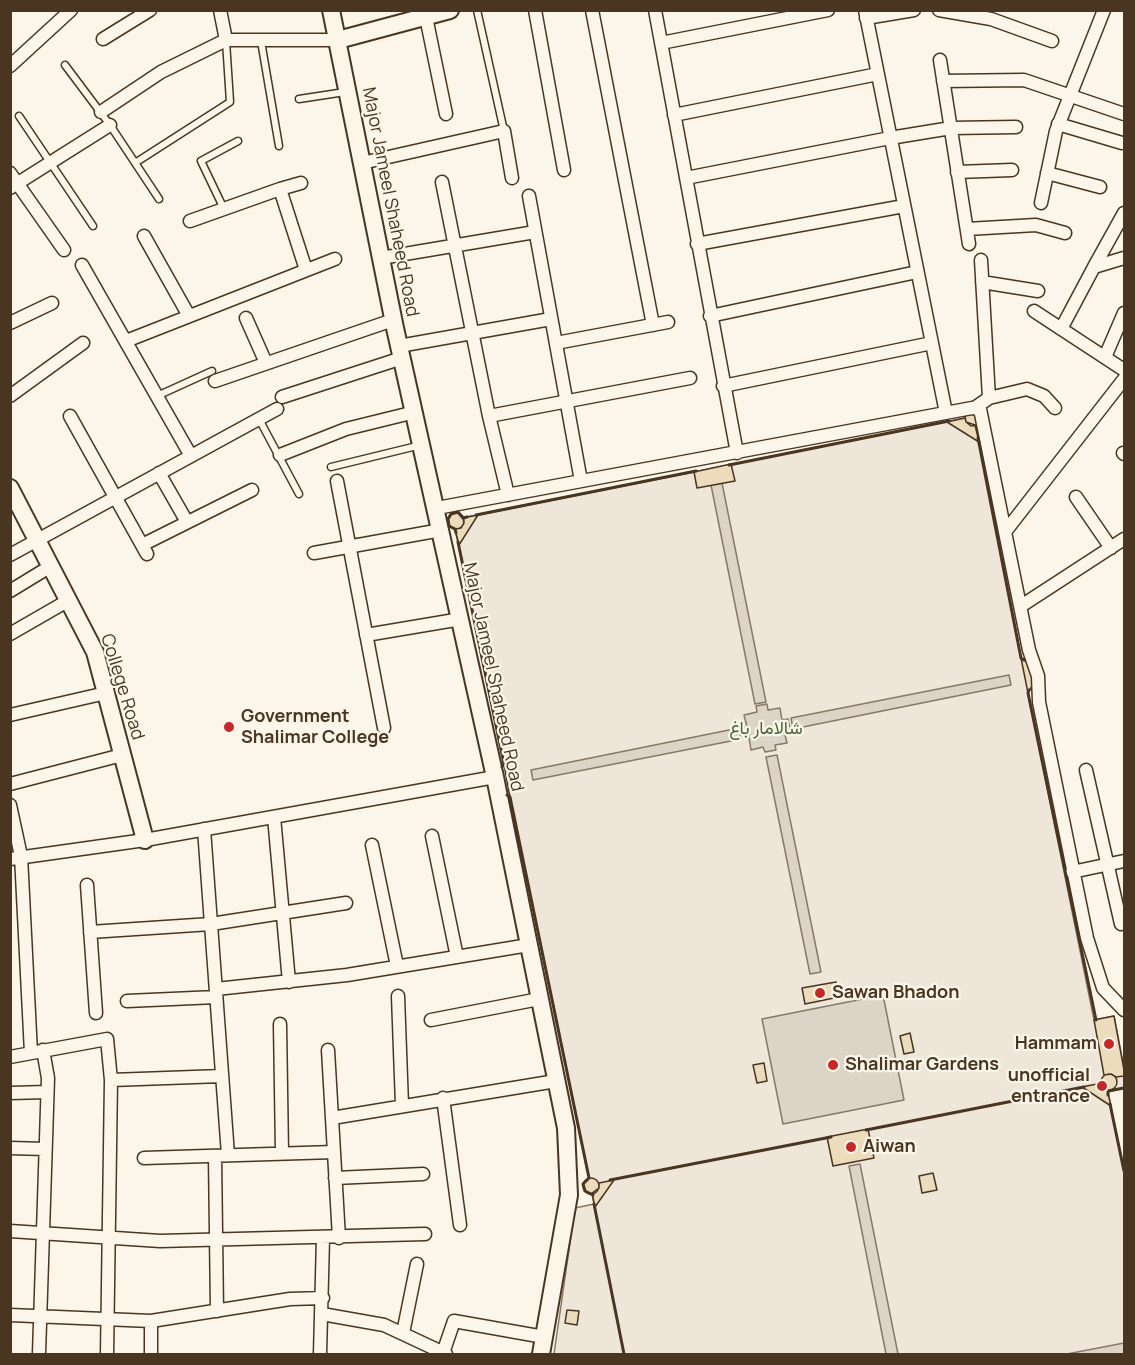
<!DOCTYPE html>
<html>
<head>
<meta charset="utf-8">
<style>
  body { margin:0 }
  #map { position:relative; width:1135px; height:1365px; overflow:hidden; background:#fbf6e9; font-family:Manrope,sans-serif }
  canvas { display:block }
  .frame { position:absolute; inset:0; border:12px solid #4a3520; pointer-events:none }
</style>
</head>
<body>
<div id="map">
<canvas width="1135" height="1365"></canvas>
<div class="frame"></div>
</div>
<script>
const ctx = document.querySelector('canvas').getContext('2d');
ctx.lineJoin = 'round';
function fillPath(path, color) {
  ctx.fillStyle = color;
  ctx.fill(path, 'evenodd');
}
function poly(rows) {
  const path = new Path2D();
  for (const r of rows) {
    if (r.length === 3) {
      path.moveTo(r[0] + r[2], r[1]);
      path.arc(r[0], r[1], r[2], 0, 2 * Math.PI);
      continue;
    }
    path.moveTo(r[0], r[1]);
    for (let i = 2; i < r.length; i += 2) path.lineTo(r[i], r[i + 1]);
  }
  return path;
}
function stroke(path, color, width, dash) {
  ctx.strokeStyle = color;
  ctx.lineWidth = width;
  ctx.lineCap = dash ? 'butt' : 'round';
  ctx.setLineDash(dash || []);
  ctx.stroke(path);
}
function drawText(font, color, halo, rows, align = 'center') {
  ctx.font = font + ' Manrope,Vazirmatn,sans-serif';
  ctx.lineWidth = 4.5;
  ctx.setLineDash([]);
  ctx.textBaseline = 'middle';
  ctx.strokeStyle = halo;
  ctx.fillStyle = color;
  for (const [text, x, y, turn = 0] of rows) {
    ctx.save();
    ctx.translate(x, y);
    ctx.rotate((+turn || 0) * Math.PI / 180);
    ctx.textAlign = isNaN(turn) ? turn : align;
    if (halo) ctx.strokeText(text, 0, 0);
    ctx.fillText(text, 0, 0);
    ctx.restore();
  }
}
const green = poly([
  [968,411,976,425,1021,658,1032,666,1035,681,1028,693,1094,1020,1114,1016,1124,1068,1124,1088,1108,1092,1124,1171,1124,1354,554,1354,575,1208,594,1204,592,1194,585,1191,583,1184,589,1178,510,797,501,791,497,774,504,764,455,529,449,526,448,519,451,514,458,512,464,517,478,515,965,418,968,411]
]);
fillPath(green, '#ede6d9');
stroke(green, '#887966', 1.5);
const water = poly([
  [722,483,766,702,755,704,711,485,722,483],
  [1009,675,1011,685,793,729,791,718,1009,675],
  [767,704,768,710,780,708,782,720,788,719,790,729,784,731,787,743,775,745,776,750,765,752,763,747,751,750,749,738,744,738,742,728,747,727,744,715,757,712,756,706,767,704],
  [739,728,741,739,533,780,531,770,739,728],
  [777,755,821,972,810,974,766,757,777,755],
  [883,995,904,1100,783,1124,762,1019,883,995],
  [860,1164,898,1354,886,1354,849,1166,860,1164],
  [1124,1343,1124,1354,1067,1354,1124,1343]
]);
fillPath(water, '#dcd4c6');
stroke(water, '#887966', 1.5);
const building = poly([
  [968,411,980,413,978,425,971,426,966,422,965,416,968,411],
  [965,418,966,422,975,425,979,442,947,422,965,418],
  [731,464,735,481,697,488,694,472,731,464],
  [456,521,8],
  [478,515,459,545,455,529,461,528,464,523,463,518,478,515],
  [1021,658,1032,666,1035,681,1028,693,1021,658],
  [504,764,510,797,501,791,497,774,504,764],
  [836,982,839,997,805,1004,802,988,836,982],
  [1114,1016,1124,1070,1124,1076,1116,1077,1111,1074,1104,1075,1094,1020,1114,1016],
  [910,1033,914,1052,904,1054,900,1036,910,1033],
  [764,1063,767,1081,757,1083,753,1065,764,1063],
  [1109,1082,8],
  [1102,1083,1107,1089,1111,1106,1082,1087,1102,1083],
  [868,1129,874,1158,833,1166,827,1137,868,1129],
  [933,1173,937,1190,922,1193,919,1176,933,1173],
  [591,1186,8],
  [614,1180,595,1207,592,1193,599,1188,599,1183,614,1180],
  [567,1310,579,1311,577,1325,565,1323,567,1310]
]);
fillPath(building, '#ecdcbc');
stroke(building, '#4a3520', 1.5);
const lane = poly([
  [477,10,504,131],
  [261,41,279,146],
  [65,65,110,125,159,199],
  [299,99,345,92],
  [19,116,93,226],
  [135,163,230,102,226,41],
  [224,209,201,161,238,141],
  [157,396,212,371],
  [259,419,299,494],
  [331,467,421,445]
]);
const street = poly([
  [220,10,226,40,338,40],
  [535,10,564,170],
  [592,10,653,325],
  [655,10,737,453],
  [865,10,946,413],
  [939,10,991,19,1052,41],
  [426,17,446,114],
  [866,18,914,10],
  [103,39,150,10],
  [661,43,828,10],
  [940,60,969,244],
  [10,66,71,10],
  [943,81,1024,80,1124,114],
  [101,112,161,72,226,40],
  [674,115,878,74],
  [1058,124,1122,143],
  [362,163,504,131,512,178],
  [957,172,1012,170],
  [10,173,64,250],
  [1047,173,1100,187],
  [686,178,890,138,951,128,1016,127],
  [442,182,489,416,508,495],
  [301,183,280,189,306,270],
  [10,188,110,125],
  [529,196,581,481],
  [1041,203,1056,131,1104,10],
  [190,221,280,189],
  [967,229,1036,225,1065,233],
  [144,236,189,316],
  [697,244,904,206],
  [381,258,535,232],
  [82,265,191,456],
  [1094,267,1124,213],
  [982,282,1038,291],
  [1034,311,1124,370],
  [710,316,917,272],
  [246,318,266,363],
  [10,323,52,303],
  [1061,329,1094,267,1124,258],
  [126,341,335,259],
  [556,343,668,322],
  [399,346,551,319],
  [1105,357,1124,313],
  [215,381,393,320],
  [723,386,932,343],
  [10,396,83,343],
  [282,397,402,358],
  [989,398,1027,389,1044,396,1055,408],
  [976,407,989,398,981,260],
  [70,416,147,554],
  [489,416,690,378],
  [1123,453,1124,454],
  [280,455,346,429,415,412],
  [159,473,187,522],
  [337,481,384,728],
  [1076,497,1111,548],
  [437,508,972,408,980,409,1029,650,1038,676,1039,702,1087,938,1103,988,1124,1010],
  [1005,532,1124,379],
  [142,545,252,490],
  [314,553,441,530],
  [10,555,277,409],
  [10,591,51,566],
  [1021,606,1124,539],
  [10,634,69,600],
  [366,635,461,619],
  [10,715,106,693],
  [1086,770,1121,924,1124,923],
  [10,784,122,755],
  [10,805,21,856,31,1053],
  [274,817,289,982],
  [204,829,228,1155],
  [432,836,457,957],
  [372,845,397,966],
  [10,859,145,840,495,777],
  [1072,872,1124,861],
  [87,885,96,1013],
  [90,932,211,924,346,903],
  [216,989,347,975,529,945],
  [398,996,402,1105],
  [127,1001,216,997],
  [431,1020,539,999],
  [280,1024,282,1153],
  [328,1050,339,1238],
  [10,1057,107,1039,111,1080,222,1076],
  [10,1093,47,1092],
  [443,1098,460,1225],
  [332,1118,556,1081],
  [10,1148,45,1149],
  [215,1156,217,1311],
  [144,1158,334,1152],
  [335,1178,423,1174],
  [10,1231,160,1241,425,1234],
  [322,1314,384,1325,446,1354],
  [10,1315,151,1321,290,1299,323,1298],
  [151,1321,151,1354],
  [403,1333,417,1264],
  [443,1353,454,1321,544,1337],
  [39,1354,48,1078,43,1050],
  [107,1354,111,1080],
  [320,1354,323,1238]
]);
const secondary = poly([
  [331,10,395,328,495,777,566,1128,569,1195,541,1354],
  [338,40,450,10],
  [10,488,95,652,145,840]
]);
stroke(lane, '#4a3520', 9);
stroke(street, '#4a3520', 15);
stroke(secondary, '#4a3520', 20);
stroke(lane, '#fbf6e9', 6);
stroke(street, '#fbf6e9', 12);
stroke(secondary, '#fbf6e9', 16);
stroke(poly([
  [978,438,1021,658,1024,660],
  [729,465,949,421],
  [476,515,696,471],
  [456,533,455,529,449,526,448,519,451,514,458,512,463,518,467,517],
  [458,542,504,764,502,767],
  [1029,690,1028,693,1096,1020],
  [507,795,510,797,589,1178,583,1184,585,1191,593,1195],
  [1108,1095,1108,1091,1124,1088],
  [1110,1104,1124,1171],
  [866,1130,1084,1087],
  [610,1180,831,1137],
  [594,1204,624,1354]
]), '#4a3520', 3);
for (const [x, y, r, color] of [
  [229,727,6,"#c62828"],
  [820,993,6,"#c62828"],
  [1109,1044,6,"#c62828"],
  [833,1065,6,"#c62828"],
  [1102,1086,6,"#c62828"],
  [851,1147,6,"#c62828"]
]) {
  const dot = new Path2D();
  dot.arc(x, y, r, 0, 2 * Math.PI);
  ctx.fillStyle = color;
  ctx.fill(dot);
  stroke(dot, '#fbf6e9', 2);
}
drawText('18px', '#4a3520', '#fbf6e9', [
  ["Major Jameel Shaheed Road",390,202,79],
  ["Major Jameel Shaheed Road",493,677,78],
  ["College Road",122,687,73]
]);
drawText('bold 18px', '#4a3520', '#fbf6e9', [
  ["Government",241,717],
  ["Shalimar College",241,738],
  ["Sawan Bhadon",832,993],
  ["Hammam",1097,1044,"right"],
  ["Shalimar Gardens",845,1065],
  ["unofficial",1090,1076,"right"],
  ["entrance",1090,1097,"right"],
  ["Aiwan",863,1147]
], 'left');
drawText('18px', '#436837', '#fbf6e9', [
  ["شالامار باغ",766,729]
]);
</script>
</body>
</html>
